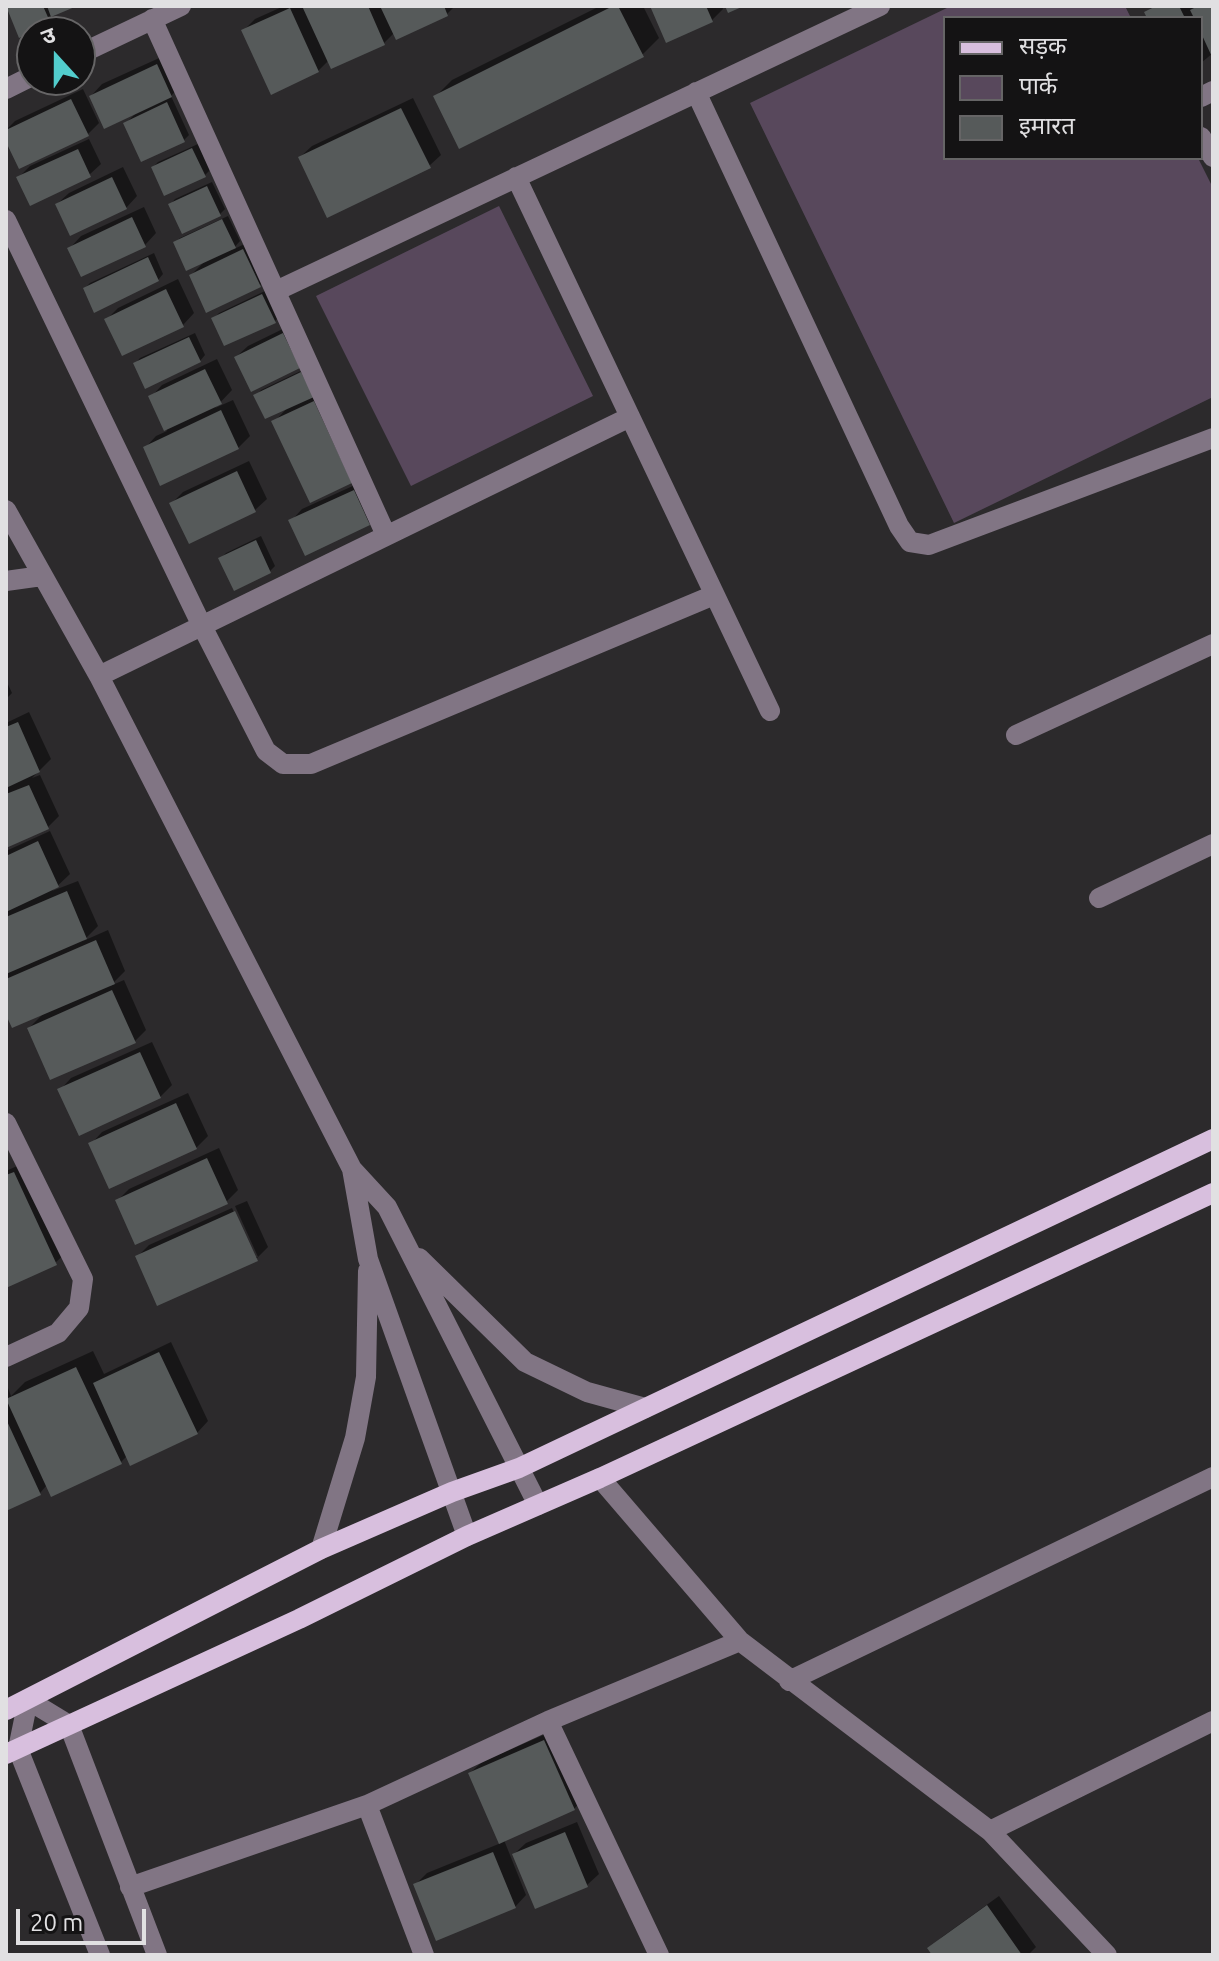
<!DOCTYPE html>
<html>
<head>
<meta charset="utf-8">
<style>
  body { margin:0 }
  #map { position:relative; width:1219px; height:1961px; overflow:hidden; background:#2c2a2c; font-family:Ubuntu,"Noto Sans Devanagari",sans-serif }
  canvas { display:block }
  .frame { position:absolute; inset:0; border:8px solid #e1e0e2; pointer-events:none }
  .legend { position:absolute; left:943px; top:16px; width:260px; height:144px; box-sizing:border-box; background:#141314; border:2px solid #666566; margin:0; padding:10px 14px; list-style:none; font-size:24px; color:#e1e0e2 }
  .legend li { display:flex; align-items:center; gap:16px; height:40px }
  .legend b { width:40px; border:2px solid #666566 }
  .north { position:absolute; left:16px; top:16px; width:80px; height:80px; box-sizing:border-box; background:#141314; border:2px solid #666566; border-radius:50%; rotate:339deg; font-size:22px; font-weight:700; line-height:32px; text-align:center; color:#e1e0e2 }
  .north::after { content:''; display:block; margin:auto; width:28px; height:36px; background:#52cdcd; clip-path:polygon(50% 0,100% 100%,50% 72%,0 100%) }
  .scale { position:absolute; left:16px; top:1909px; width:130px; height:36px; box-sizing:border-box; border:4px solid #e1e0e2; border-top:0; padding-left:10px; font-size:24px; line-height:28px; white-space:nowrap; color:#e1e0e2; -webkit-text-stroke:6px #141314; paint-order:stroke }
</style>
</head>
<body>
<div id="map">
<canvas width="1219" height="1961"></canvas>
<div class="frame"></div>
<ul class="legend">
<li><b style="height:10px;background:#d8bfde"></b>सड़क</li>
<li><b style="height:22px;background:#58485c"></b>पार्क</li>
<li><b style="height:22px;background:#565a5a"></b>इमारत</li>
</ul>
<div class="north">उ</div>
<div class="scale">20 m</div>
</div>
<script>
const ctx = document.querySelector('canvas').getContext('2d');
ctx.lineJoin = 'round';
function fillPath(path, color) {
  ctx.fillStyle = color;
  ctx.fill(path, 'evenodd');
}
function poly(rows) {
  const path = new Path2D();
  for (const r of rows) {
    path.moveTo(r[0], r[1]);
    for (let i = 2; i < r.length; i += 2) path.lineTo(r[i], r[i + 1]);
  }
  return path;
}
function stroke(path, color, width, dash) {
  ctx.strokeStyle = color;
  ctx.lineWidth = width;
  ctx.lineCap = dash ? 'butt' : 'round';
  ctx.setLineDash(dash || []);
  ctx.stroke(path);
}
fillPath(poly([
  [951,6,1125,6,1131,18,945,18,945,158,1198,158,1213,188,1213,397,954,523,750,103],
  [499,206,593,396,411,486,316,296]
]), '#58485c');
fillPath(poly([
  [7,6,72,6,54,14,55,17,50,22],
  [284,6,455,6,447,14,394,33,384,43,329,60,318,71,243,31,255,19],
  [600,6,643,6,659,38,642,55,435,97,452,80],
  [652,6,722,6,723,9,712,20],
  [1153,6,1213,6,1213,53,1201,63,1201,18,1149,18,1147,12],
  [168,54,182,84,171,96,189,135,184,140,125,124,136,113,91,96,102,84],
  [83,89,99,123,87,135,6,137,6,130,15,121],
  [413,98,441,155,429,166,300,157,312,146],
  [89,139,101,164,89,175,19,177,30,166],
  [198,144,210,170,205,175,153,167,158,162],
  [123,167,137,196,126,208,57,204,69,193],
  [212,182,225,209,220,214,170,205,175,199],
  [144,207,156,233,145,245,70,248,81,236],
  [228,216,240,241,232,250,255,239,271,274,260,285,191,275,206,260,175,243,180,238],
  [154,253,163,274,158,280,85,288,90,283],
  [178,279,194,313,183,325,107,319,118,308],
  [267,290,280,316,275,321,214,318,219,313],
  [295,323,310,355,236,357,248,346],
  [195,333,205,355,200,361,135,364,140,358],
  [217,359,232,390,215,408,233,400,250,436,238,448,145,448,156,436,167,431,151,397,162,385],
  [307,368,326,391,362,470,274,422,289,406,256,396,261,390],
  [249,461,267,499,255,510,190,541,172,503,183,492],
  [366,480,381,512,369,523,291,521,302,509],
  [261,536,275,566,270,571,221,558,226,553],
  [6,680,12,693,6,699],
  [29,712,51,759,32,778,40,775,59,816,47,828,6,845,6,723],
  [50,831,70,874,52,891,78,881,98,926,83,941,108,930,125,971,110,986,124,980,146,1030,135,1041,29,1028,46,1011,6,1010,6,974,9,971,6,972,6,851],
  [152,1042,172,1085,160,1097,60,1090,71,1078],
  [188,1093,208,1136,196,1148,91,1144,102,1132],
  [219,1148,238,1190,226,1202,118,1200,129,1189],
  [26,1162,67,1252,55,1263,6,1285,6,1171],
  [247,1201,268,1247,256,1259,137,1257,149,1245,232,1208,254,1257,258,1257,235,1206],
  [171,1342,208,1421,197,1433,128,1455,120,1463,47,1485,40,1493,6,1509,6,1389,8,1388,11,1396,25,1382,93,1351,104,1374],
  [555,1730,585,1797,574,1809,504,1840,526,1895,515,1907,415,1885,427,1873,501,1843,470,1773,482,1762],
  [577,1822,599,1874,587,1885,536,1907,514,1854,526,1843],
  [999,1896,1036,1947,1028,1955,935,1955,930,1948,942,1937]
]), '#0007');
fillPath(poly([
  [6,6,43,6,51,24,19,38],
  [47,6,77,6,51,17],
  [302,6,368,6,385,45,331,69],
  [380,6,444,6,448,16,396,40],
  [613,6,618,6,644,57,459,149,433,96],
  [650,6,706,6,713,22,666,43],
  [725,6,744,6,728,13],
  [1156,6,1179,6,1185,18,1147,18,1144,12],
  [1198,6,1213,6,1213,59,1201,33,1201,18,1194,18,1190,10],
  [290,8,319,72,271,95,241,30],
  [157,64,172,97,104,129,89,96],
  [71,99,89,136,19,169,6,142,6,130],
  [167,102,185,142,141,162,123,123],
  [401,108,431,168,327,218,298,157],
  [192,148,206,177,164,196,151,167],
  [78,149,91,177,30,206,16,177],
  [112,177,127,209,70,236,55,204],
  [207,186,221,216,182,234,168,204],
  [132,217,146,247,81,277,67,248],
  [222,219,236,248,186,271,173,242],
  [243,249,261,287,206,313,189,275],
  [148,257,159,281,94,313,83,288],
  [166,289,184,327,122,356,104,319],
  [262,294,276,323,224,346,211,318],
  [283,333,300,368,251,392,234,357],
  [189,337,201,362,145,389,133,363],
  [205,369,222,404,164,431,148,396],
  [301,372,314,397,265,419,253,395],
  [314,401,352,483,310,503,271,421],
  [221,410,239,449,160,486,143,447],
  [237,471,256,512,189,544,169,503],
  [354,490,370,525,305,556,288,520],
  [256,540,271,573,234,591,218,558],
  [18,722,40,772,6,788,6,727],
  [29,785,49,829,6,848,6,794],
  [38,841,59,887,6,912,6,856],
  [67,891,87,939,6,974,6,917],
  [96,940,115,984,12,1028,6,1015,6,979],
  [112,990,136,1043,50,1080,27,1028],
  [140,1052,161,1098,79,1136,57,1089],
  [176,1103,197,1149,109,1189,88,1143],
  [207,1158,228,1204,135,1245,115,1200],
  [14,1172,57,1265,6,1288,6,1175],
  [235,1211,258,1261,157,1306,135,1256],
  [159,1352,198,1434,130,1466,93,1383],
  [76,1367,122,1464,51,1497,6,1399],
  [6,1419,41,1495,6,1511],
  [544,1740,575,1810,499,1844,468,1773],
  [565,1832,588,1887,535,1909,512,1854],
  [493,1852,516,1908,436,1941,413,1884],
  [987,1905,1022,1955,932,1955,927,1948]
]), '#565a5a');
stroke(poly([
  [152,19,386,535],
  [80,54,181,6],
  [6,89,32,76],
  [696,92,899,526,910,542,929,545,1213,438],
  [1201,97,1213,91],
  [1201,137,1213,157],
  [516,177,770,711],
  [6,220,202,626,266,751,283,764,311,764,714,595],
  [276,291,880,6],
  [6,510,99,676,352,1169,387,1207,538,1505],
  [6,581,42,576],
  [99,676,630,417],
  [1016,735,1213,644],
  [1099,898,1213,844],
  [6,1123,83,1279,79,1308,58,1333,6,1357],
  [352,1169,368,1259,467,1536],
  [419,1258,525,1362,587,1392,645,1408],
  [600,1478,740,1641,990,1831,1107,1955],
  [321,1549,355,1438,366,1377,368,1271],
  [789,1681,1213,1477],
  [548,1721,659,1955],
  [367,1805,424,1955],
  [990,1831,1213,1721],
  [130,1887,367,1805,548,1721,740,1641],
  [100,1955,18,1749,28,1700,69,1725,157,1955]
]), '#817584', 20);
stroke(poly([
  [6,1710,321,1549,452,1492,519,1468,1213,1139],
  [6,1754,299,1619,467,1536,600,1478,1213,1193]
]), '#d8bfde', 20);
</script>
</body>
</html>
